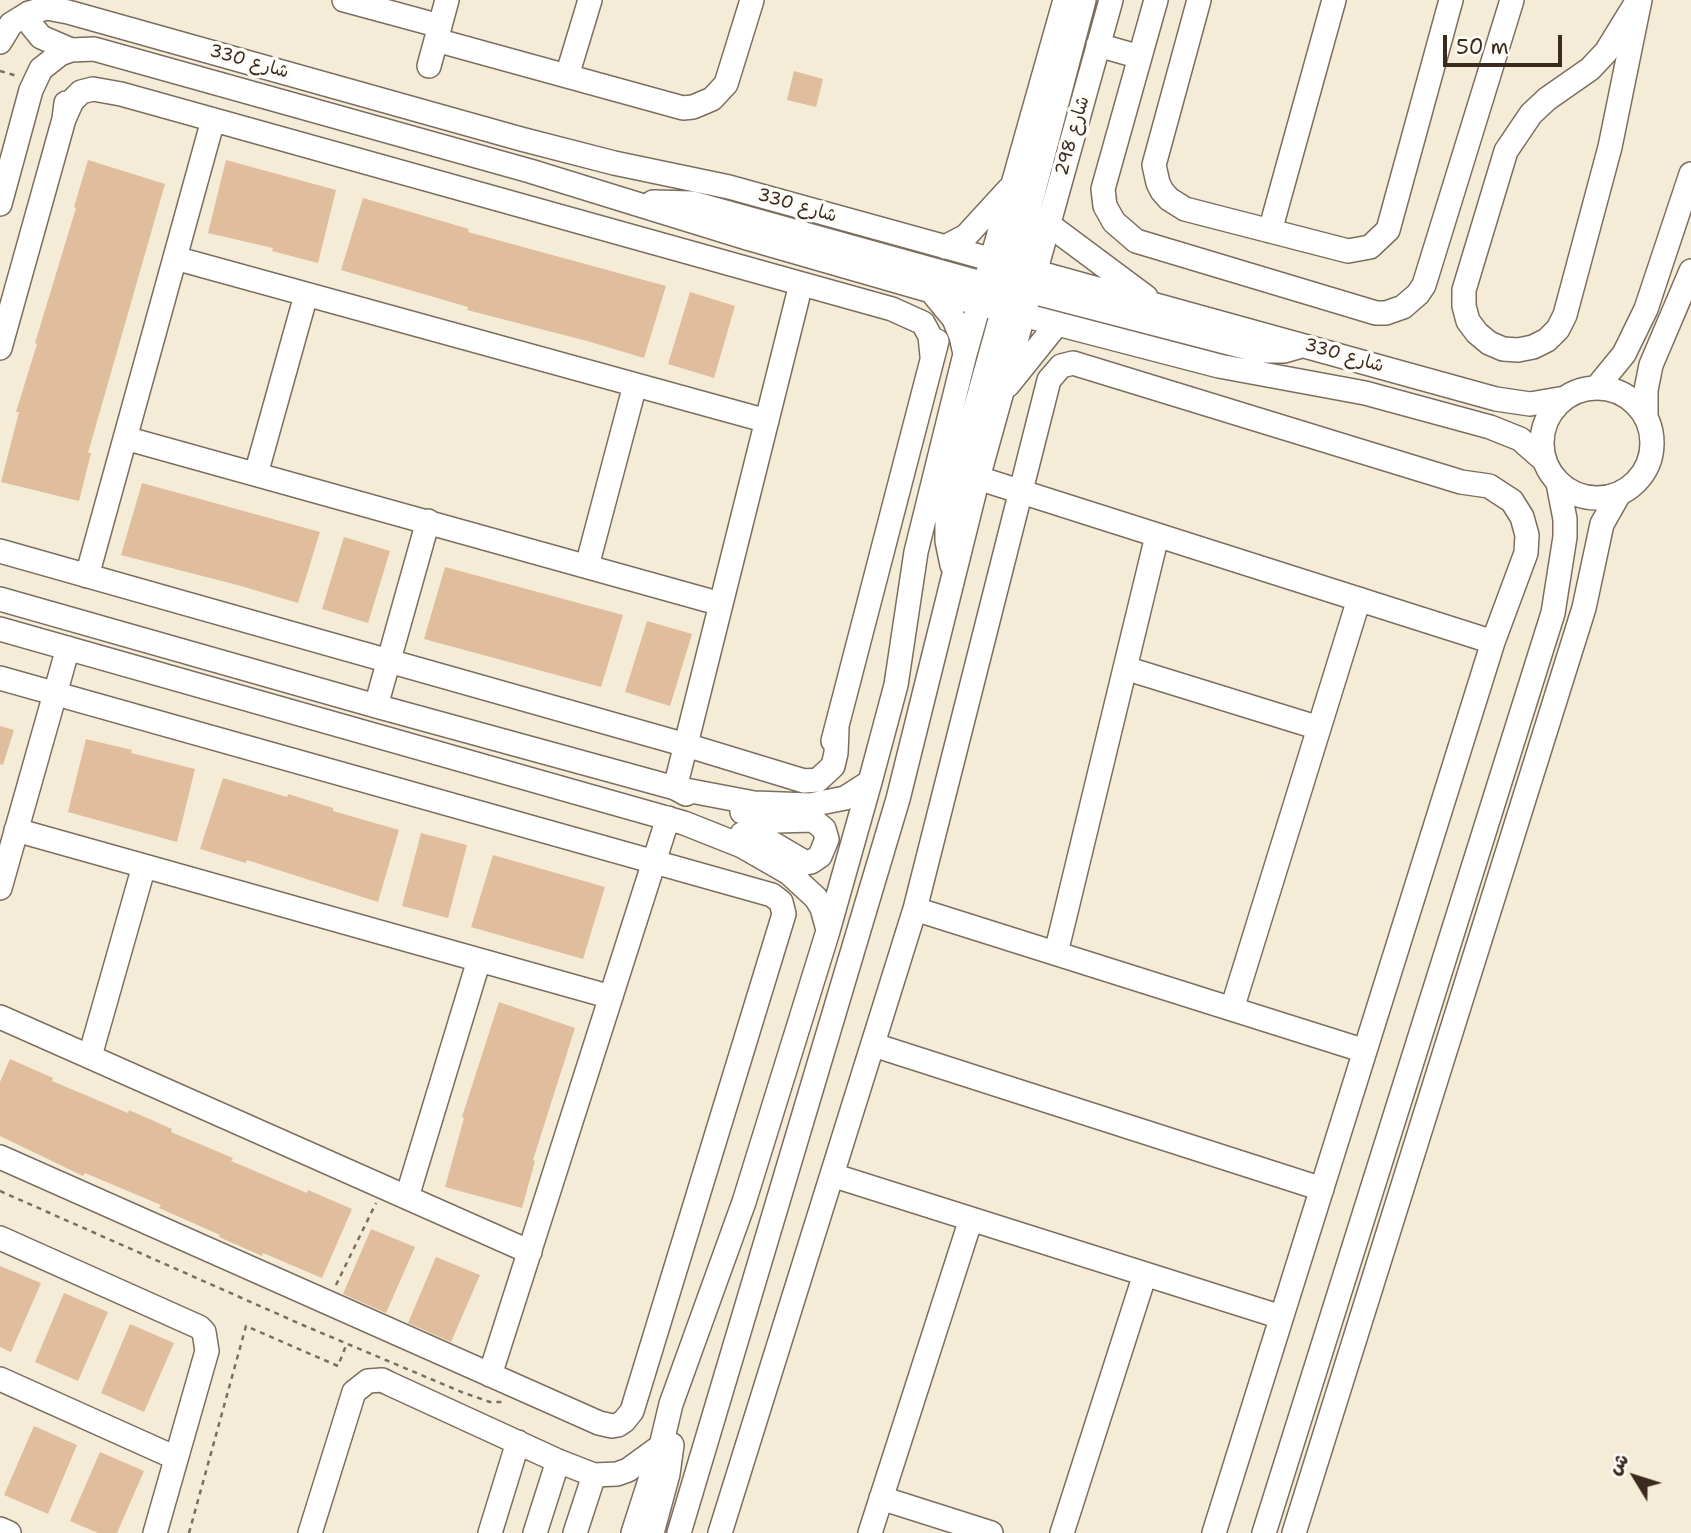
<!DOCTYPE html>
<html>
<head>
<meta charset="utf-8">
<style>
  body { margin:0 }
  #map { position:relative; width:1691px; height:1533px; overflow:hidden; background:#f5ecd8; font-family:"Shantell Sans","Playpen Sans Arabic",sans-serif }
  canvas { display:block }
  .north { position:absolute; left:1600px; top:1442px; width:70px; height:70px; -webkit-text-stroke:5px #fdfcf7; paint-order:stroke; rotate:308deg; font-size:19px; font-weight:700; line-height:28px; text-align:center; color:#3b2a1e }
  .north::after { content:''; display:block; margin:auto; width:24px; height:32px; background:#3b2a1e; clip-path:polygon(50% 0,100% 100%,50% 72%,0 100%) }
  .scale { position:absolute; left:1443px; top:35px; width:119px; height:32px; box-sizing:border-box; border:4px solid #3b2a1e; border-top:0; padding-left:9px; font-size:21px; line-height:24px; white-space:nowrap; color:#3b2a1e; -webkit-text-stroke:5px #fdfcf7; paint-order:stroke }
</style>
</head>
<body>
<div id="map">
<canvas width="1691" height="1533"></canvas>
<div class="north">ش</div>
<div class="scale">50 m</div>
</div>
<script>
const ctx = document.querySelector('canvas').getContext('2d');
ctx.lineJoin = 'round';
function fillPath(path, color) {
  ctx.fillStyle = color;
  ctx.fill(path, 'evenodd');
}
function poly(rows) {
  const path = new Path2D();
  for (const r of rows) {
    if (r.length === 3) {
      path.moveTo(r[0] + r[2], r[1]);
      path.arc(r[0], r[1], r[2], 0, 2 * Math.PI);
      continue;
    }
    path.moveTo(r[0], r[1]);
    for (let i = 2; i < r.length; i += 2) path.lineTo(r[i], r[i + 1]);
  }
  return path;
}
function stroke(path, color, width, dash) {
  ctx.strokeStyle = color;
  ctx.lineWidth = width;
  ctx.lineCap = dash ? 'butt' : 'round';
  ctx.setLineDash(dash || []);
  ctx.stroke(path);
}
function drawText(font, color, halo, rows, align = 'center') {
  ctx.font = font + ' "Shantell Sans","Playpen Sans Arabic",sans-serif';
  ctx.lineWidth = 7;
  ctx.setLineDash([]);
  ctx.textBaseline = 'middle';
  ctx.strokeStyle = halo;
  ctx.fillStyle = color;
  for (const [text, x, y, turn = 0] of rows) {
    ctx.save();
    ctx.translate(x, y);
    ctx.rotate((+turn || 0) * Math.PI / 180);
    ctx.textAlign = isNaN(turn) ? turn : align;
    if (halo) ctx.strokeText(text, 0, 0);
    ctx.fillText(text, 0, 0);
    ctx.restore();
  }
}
fillPath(poly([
  [794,71,823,79,816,107,787,100],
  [88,160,165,184,88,453,91,453,79,501,1,482,19,412,16,412,37,344,35,343,76,208,74,207],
  [226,160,336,190,318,263,272,251,273,248,208,233],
  [363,198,469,229,468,232,666,286,644,358,587,341,467,310,468,307,341,270],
  [690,292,735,306,714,378,668,364],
  [142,483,320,532,298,603,241,586,121,555],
  [344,537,390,551,368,623,322,609],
  [445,567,623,615,601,687,424,639],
  [647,621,692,634,670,706,625,692],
  [0,726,14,730,3,765,0,764],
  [86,739,132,750,131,753,195,769,177,842,68,812],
  [223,778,287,797,288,794,333,808,333,811,399,830,378,902,247,860,246,863,200,849],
  [421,833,467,845,448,918,402,906],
  [493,855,605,887,583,959,471,927],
  [499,1002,575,1028,533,1160,535,1161,522,1208,445,1187,464,1118,462,1117],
  [10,1059,53,1078,52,1081,128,1113,129,1110,172,1129,171,1132,233,1158,231,1161,307,1193,308,1190,352,1209,322,1278,263,1253,262,1256,219,1237,220,1235,159,1208,161,1205,85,1173,83,1176,0,1136,0,1082],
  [371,1229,415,1247,386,1313,343,1294],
  [436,1257,480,1275,451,1342,408,1323],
  [0,1266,41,1283,11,1352,0,1347],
  [64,1293,108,1312,78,1381,35,1362],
  [130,1324,174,1343,144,1412,101,1393],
  [34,1426,77,1445,48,1514,4,1495],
  [100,1452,144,1471,117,1533,98,1533,70,1521]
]), '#e0bd9c');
const minor = poly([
  [344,0,440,26],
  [1156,0,1103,189,1105,206,1114,222,1136,241,1376,313,1386,313,1403,307,1418,294,1424,285,1512,0],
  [1199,0,1154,165,1158,183,1162,191,1169,199,1185,209,1348,251,1370,247,1388,230,1451,0],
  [1638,0,1606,52,1590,69,1547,99,1531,114,1506,151,1464,290,1464,306,1468,321,1477,333,1489,343,1503,349,1518,350,1533,347,1547,340,1558,329,1565,315,1610,147,1640,0],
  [29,13,32,26,41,37,71,50],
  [436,40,683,108,693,107,712,99,726,84,752,0],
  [0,42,11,24,29,13,47,8,68,12,521,139,614,163,729,187,1496,399,1530,404,1565,398],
  [1098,45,1140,57],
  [429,66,447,0],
  [567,76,590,0],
  [64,119,72,101,81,92,93,89,121,94,892,309,923,323,930,336,932,356],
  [653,202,693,203,985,284,1003,285,1022,279,1035,272],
  [0,204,31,90,41,69,60,54,71,50,94,49,530,171,747,238,931,291,1219,366,1365,393,1490,427,1520,439,1544,460],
  [1048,224,1146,297],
  [1270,231,1334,0],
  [945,247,966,236,1009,189],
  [175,258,767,421],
  [1010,281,1084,0],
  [931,291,954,319,961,336,965,354],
  [1015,293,1029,291,1260,351,1284,351,1298,347],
  [0,348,64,119,66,103],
  [1008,385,1057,324],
  [1597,387,1624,354,1646,309,1691,174],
  [1597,443,55],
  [1646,416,1646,390,1651,365,1691,271],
  [125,438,721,604],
  [256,474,306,295],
  [978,478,1493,642],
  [0,551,686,745,804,781,818,780,833,766,836,753,837,729],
  [952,565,947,541,947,510,1003,309,1004,296],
  [587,566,635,385],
  [87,576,213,120],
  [0,599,376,706,675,788,754,803,810,805,845,798,870,782],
  [0,629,684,823,742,846,789,873,816,898,822,908,828,930],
  [1125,668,1319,728],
  [0,678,772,895,781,902,784,914,632,1411,624,1421,618,1425,612,1426,599,1423,0,1157],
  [376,706,428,521],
  [833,741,937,341],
  [686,794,675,788,801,284],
  [16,830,611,997],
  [742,834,772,843,806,863,811,862,820,856,827,839,824,829,813,820,776,821,742,812],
  [0,888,68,648],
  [915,909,1365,1051],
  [1056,953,1157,536],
  [1232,1009,1359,599],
  [0,1017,530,1252],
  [874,1045,1322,1189],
  [90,1056,144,866],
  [832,1175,1281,1317],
  [407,1197,479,960],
  [0,1238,199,1327,204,1332,207,1351,155,1533],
  [490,1375,668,818],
  [0,1379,176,1458],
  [881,1498,991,1533],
  [0,1529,9,1533],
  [310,1533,354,1392,368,1381,382,1380,388,1383,558,1461,594,1475,617,1474,628,1470,661,1446],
  [490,1533,518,1442],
  [535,1533,558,1461],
  [575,1533,594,1475],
  [633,1533,661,1446,671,1404,744,1202,828,931,870,782,896,685,916,552,965,354,1065,0],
  [652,1533,668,1474,672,1445],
  [679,1533,898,799,978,478,1111,0],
  [720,1533,915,909,1049,380,1061,366,1073,363,1461,482,1489,486,1512,501,1522,517,1527,535,1526,553,1493,642,1214,1533],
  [870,1533,971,1219],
  [1062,1533,1145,1274],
  [1264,1533,1553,613,1565,537,1565,519,1558,483],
  [1294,1533,1584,608,1602,524,1619,494]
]);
stroke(minor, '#7c6e5f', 26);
stroke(poly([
  [0,71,17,76],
  [0,1191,305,1326,464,1393,490,1402,504,1402],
  [336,1285,376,1203],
  [189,1533,246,1326,338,1366,347,1343]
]), '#7c6e5f', 2.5, [5, 5]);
stroke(minor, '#fff', 23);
drawText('18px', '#3b2a1e', '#fdfcf7', [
  ["شارع 330",249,62,16],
  ["شارع 298",1073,136,-74],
  ["شارع 330",797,206,16],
  ["شارع 330",1344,356,16]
]);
</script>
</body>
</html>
